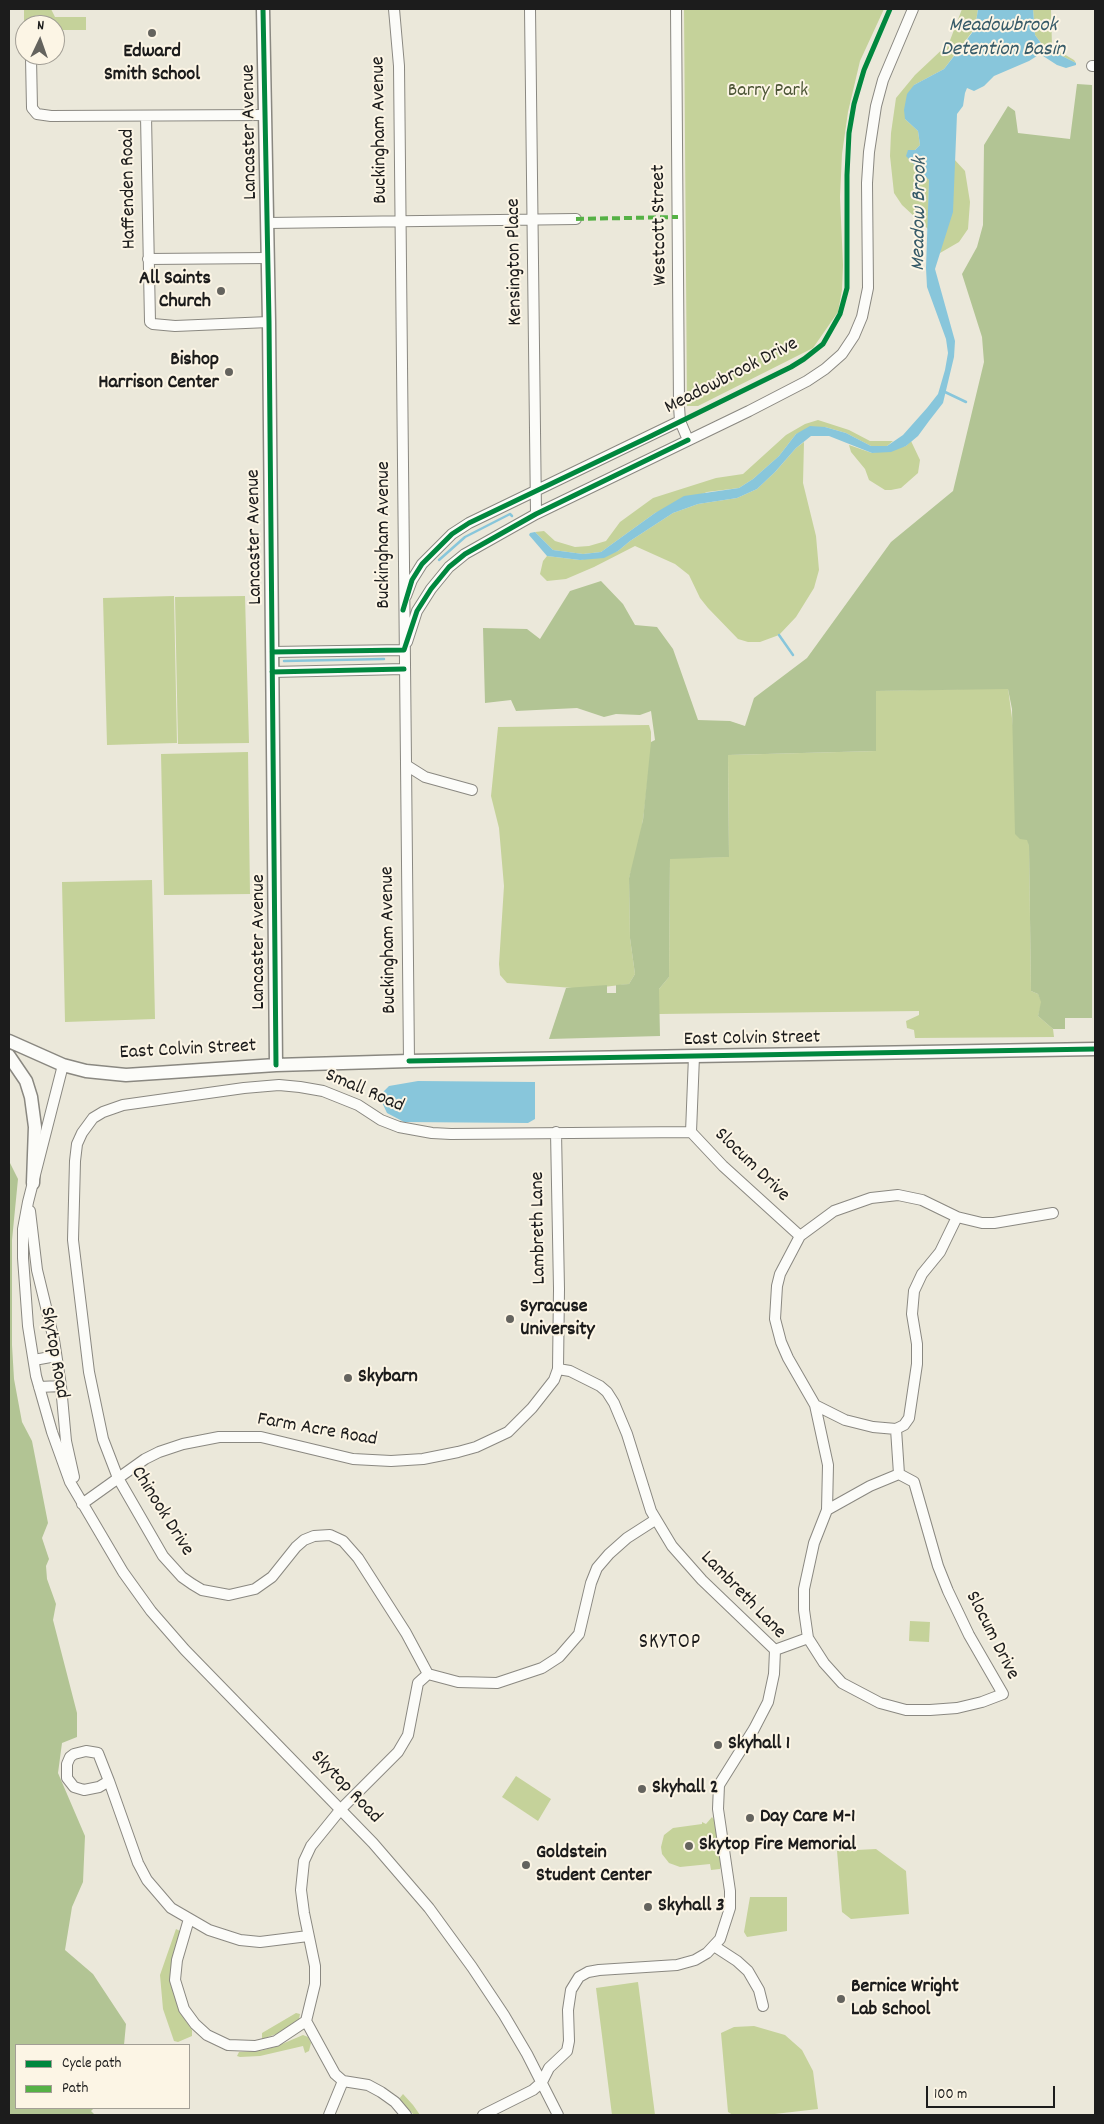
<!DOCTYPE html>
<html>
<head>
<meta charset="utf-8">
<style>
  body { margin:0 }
  #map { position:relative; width:1104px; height:2124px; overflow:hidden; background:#ebe8da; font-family:Dekko,sans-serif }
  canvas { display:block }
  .frame { position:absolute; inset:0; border:10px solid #1c1c1c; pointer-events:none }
  .legend { position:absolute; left:15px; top:2044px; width:175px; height:65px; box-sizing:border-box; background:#fcf5e5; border:1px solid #a29e95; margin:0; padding:6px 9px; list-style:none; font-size:15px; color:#1c1c1c }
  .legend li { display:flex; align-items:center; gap:10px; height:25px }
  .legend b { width:25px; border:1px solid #a29e95 }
  .north { position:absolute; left:15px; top:15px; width:50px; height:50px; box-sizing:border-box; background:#fcf5e5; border:1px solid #a29e95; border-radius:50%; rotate:3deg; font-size:14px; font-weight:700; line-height:20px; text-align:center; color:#1c1c1c }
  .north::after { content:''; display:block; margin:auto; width:18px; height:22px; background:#64635e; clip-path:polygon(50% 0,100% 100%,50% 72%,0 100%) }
  .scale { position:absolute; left:926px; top:2086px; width:129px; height:22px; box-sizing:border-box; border:2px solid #1c1c1c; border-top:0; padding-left:6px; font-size:15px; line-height:18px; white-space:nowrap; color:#1c1c1c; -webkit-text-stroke:4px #fcf5e5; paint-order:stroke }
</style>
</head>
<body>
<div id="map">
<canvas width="1104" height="2124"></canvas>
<div class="frame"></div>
<ul class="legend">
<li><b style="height:6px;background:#00873e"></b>Cycle path</li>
<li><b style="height:6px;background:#55b145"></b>Path</li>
</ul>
<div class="north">N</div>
<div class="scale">100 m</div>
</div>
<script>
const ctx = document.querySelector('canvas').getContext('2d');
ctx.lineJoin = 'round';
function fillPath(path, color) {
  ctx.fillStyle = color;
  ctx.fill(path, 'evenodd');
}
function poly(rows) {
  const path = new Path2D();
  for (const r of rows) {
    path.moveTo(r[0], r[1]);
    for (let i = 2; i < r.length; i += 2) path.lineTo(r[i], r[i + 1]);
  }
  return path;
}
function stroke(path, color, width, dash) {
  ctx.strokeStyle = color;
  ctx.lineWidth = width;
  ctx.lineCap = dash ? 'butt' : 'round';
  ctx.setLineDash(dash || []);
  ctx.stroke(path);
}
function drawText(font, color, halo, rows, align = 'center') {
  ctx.font = font + ' Dekko,sans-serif';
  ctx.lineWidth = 4;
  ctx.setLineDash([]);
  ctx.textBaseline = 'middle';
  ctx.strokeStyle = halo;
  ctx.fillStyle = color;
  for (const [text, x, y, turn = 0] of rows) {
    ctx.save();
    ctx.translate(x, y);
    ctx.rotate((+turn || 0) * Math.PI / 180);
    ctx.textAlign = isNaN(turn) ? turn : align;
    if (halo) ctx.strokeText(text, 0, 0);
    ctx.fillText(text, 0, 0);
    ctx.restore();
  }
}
fillPath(poly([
  [24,9,51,9,55,17,86,17,86,30,58,30,58,27,55,25,25,25,24,27],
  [684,9,884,9,860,61,848,112,842,154,840,197,843,265,842,290,838,312,813,348,698,406,687,406],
  [962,9,978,9,975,28,944,69,914,85,905,119,918,131,920,145,915,150,929,180,928,229,902,205,894,193,890,156,891,133,896,98,915,75,949,43],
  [1033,9,1051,9,1052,47,1074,60,1076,63,1044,47,1035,35],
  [954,159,965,171,970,202,968,229,959,242,940,253],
  [818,420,849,430,870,441,893,441,887,446,871,446,846,433,825,427,796,434,779,456,753,479,739,488,707,492,655,513,601,552,583,554,553,550,535,532,544,531,555,541,575,547,589,546,606,541,620,522,653,498,716,478,743,474,786,435,805,424],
  [911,441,920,460,918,473,901,488,891,490,885,490,869,480,865,469,851,452,849,445,872,453,906,446],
  [804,442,803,483,816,536,819,570,814,588,796,617,779,635,760,642,748,642,738,639,708,608,700,598,689,575,675,564,635,546,594,567,566,579,547,581,540,574,543,561,547,556,580,560,618,551,630,541,673,513,698,504,737,498,757,489,776,471,796,448],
  [174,596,177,743,107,745,103,598],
  [245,596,249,743,178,744,175,597],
  [1008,688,1029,846,1031,991,1038,994,1042,1002,1038,1016,1053,1029,1054,1037,915,1038,914,1030,907,1028,906,1021,919,1015,919,1011,659,1014,659,989,669,977,670,858,729,857,728,755,876,751,876,691],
  [649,725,651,732,651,751,644,812,639,847,629,878,630,938,635,974,629,984,586,989,507,983,500,975,499,964,504,886,499,828,491,796,498,727],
  [248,752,250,894,164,895,161,754],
  [152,880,155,1019,65,1022,62,882],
  [910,1621,930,1622,929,1642,909,1641],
  [516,1776,551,1799,538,1821,502,1797],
  [712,1817,714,1820,721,1865,720,1869,711,1870,710,1864,680,1867,669,1863,662,1854,661,1847,664,1835,673,1828,702,1824,702,1822,706,1824],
  [876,1849,906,1871,909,1914,851,1919,842,1912,837,1851],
  [750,1897,787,1897,787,1931,747,1937,744,1932],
  [176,1929,180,1931,171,1966,172,1988,179,2011,192,2030,192,2036,178,2042,174,2041,163,2009,160,1975],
  [638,1982,655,2115,612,2115,596,1988],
  [296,2013,300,2014,299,2019,282,2032,262,2039,262,2033],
  [754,2026,785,2035,802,2050,813,2071,818,2109,766,2115,733,2115,728,2112,721,2033,734,2027],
  [303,2035,308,2037,311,2043,309,2051,305,2053,303,2046,260,2056,240,2057,237,2056,239,2052,260,2051,275,2047],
  [403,2094,413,2105,420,2115,414,2115,399,2099]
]), '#c5d29a');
fillPath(poly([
  [1077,84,1092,85,1092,1018,1065,1018,1065,1029,1053,1029,1038,1016,1041,1002,1038,994,1031,991,1029,846,1027,840,1020,839,1015,834,1012,709,1008,689,876,691,876,751,728,755,729,857,670,859,669,977,659,989,660,1036,549,1039,566,988,607,985,607,993,616,993,616,985,629,984,635,974,630,938,629,878,643,820,651,742,655,740,651,711,640,715,616,714,604,717,577,708,516,711,511,700,485,703,483,628,527,629,540,639,570,591,601,581,623,604,635,625,657,627,673,649,698,720,730,721,745,726,754,698,807,658,891,542,953,491,984,362,982,337,962,274,977,247,983,225,984,145,1008,106,1015,111,1018,133,1070,139],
  [9,1142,10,1163,18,1179,12,1240,12,1345,14,1379,22,1422,32,1441,48,1523,42,1538,49,1559,46,1566,47,1579,56,1604,53,1620,77,1713,77,1737,62,1743,58,1773,85,1836,83,1882,72,1907,65,1950,93,1974,126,2024,124,2045,16,2045,16,2108,94,2108,91,2111,95,2115,9,2115]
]), '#b2c494');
fillPath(poly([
  [978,9,1033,9,1035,35,1044,47,1076,63,1076,65,1066,68,1057,65,1040,54,1029,61,994,76,984,86,974,91,967,88,965,93,963,106,957,114,953,212,935,269,955,341,954,357,943,403,929,421,918,436,906,446,891,452,872,453,829,436,811,436,796,448,775,472,757,489,737,498,698,504,673,513,630,541,618,551,604,558,580,560,547,556,529,535,530,533,535,532,553,550,583,554,601,552,655,513,684,496,739,488,753,479,779,456,796,434,810,426,825,427,846,433,871,446,887,446,903,435,927,408,938,394,945,370,948,353,946,339,927,287,926,268,929,180,906,156,908,150,915,150,920,145,918,131,905,119,904,110,907,94,914,85,944,69,975,29],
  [418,1081,535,1082,535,1119,528,1123,404,1122,387,1113,379,1096,389,1086]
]), '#88c6db');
stroke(poly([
  [945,392,966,402],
  [439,560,465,537,510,514,512,516],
  [779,635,793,655],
  [284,661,384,659]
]), '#88c6db', 2.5);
const minor = poly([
  [394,9,399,66,409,1061],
  [530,9,536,514],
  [676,9,679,406,680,421,688,440],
  [31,58,32,108,37,114,51,116,266,115],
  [1092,66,1095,66],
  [146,116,150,322,153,324,175,326,269,322],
  [267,223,576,219],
  [148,259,268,258],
  [406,596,412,580,422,564,452,534,469,523,680,421],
  [407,642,417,611,431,589,449,567,465,554,536,514,749,411,807,381,825,369,842,354,854,336,862,317,868,288,867,183,869,152,876,106,883,80,913,9],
  [272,652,404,650],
  [272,672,404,669],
  [406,765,425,777,472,790],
  [694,1056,691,1132,723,1166,800,1236],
  [63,1065,28,1202,23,1229,23,1258,28,1326,36,1376,52,1432,70,1482,123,1572,151,1611,185,1650,373,1843,429,1908,472,1967,504,2015,527,2054,558,2115],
  [30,1211,37,1270,54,1340,61,1386,66,1441,74,1477],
  [957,1217,940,1252,922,1274,914,1291,912,1314,917,1344,917,1364,909,1418,904,1425,896,1429,899,1474,914,1482,938,1566,948,1591,969,1635,1003,1694,982,1702,957,1708,930,1710,906,1710,880,1703,842,1683,824,1663,808,1638,804,1610,804,1589,814,1543,827,1510,828,1465,815,1405,788,1358,781,1342,775,1319,777,1286,780,1274,800,1236,834,1211,871,1198,898,1195,922,1200,957,1217,982,1223,994,1223,1053,1213],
  [34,1360,56,1356],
  [558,1369,570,1371,600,1386,607,1392,614,1403,627,1434,651,1511,672,1546,702,1580,775,1650],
  [39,1387,61,1386],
  [815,1405,845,1420,873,1427,896,1429],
  [82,1504,145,1459,159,1452,183,1444,219,1437,261,1437,353,1459,391,1461,423,1459,458,1452,476,1447,508,1432,532,1408,554,1380,558,1369,559,1289,556,1132],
  [827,1510,870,1486,899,1474],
  [655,1520,627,1538,609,1554,597,1568,591,1583,579,1634,559,1657,542,1668,497,1683,458,1682,428,1674,406,1633,358,1558,343,1541,330,1535,314,1536,304,1540,296,1547,272,1577,255,1589,229,1595,202,1590,192,1584,182,1577,163,1556,118,1478,103,1439,89,1372,73,1240,75,1161,77,1144,82,1133,93,1118,103,1112,123,1105,244,1088,279,1085,300,1087,323,1091,358,1105,381,1120,399,1127,432,1133,451,1134,691,1132],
  [775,1650,808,1638],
  [109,1781,99,1787,84,1790,74,1787,67,1778,67,1764,70,1757,74,1754,86,1751,98,1753,109,1781,138,1863,147,1880,171,1908,209,1930,240,1940,260,1942,308,1936],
  [189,1919,177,1960,175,1980,184,2009,195,2024,207,2035,228,2045,255,2046,276,2041,306,2021],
  [714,1946,737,1961,748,1971,759,1990,763,2006],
  [329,2115,343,2081],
  [406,2115,395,2102,381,2092,368,2085,343,2081,335,2074,306,2021,315,1984,315,1966,304,1913,301,1890,304,1861,311,1846,341,1809,398,1752,408,1735,418,1683,428,1674],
  [483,2115,533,2090,542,2082,549,2068,567,2051,569,2041,568,2010,571,1990,579,1977,588,1972,599,1970,677,1965,695,1960,707,1953,720,1939,730,1908,730,1891,718,1809,719,1785,754,1729,768,1702,774,1674,775,1650]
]);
const tertiary = poly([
  [263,9,269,322,276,1065],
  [9,1041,63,1065,86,1071,126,1075,276,1065,409,1061,1095,1049],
  [9,1056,26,1081,31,1097,35,1127,33,1183]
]);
stroke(minor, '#8a8881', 12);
stroke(tertiary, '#8a8881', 15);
stroke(minor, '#fcfcf9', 10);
stroke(tertiary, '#fcfcf9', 12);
stroke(poly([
  [576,219,678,217]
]), '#55b145', 4, [8, 4]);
stroke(poly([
  [263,9,269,322,276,1065],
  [403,610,412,580,422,564,452,534,469,523,649,437,791,367,804,359,823,344,840,314,847,288,847,175,849,133,854,104,864,70,890,9],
  [272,652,404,650,417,611,431,589,449,567,465,554,536,514,688,440],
  [272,672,404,669],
  [409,1061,1095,1049]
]), '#00873e', 5);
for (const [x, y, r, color] of [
  [152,33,5,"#64635e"],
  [221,291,5,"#64635e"],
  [229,372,5,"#64635e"],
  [510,1319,5,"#64635e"],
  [348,1378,5,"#64635e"],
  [718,1745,5,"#64635e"],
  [642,1789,5,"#64635e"],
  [750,1818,5,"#64635e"],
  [689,1846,5,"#64635e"],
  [526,1865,5,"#64635e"],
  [648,1907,5,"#64635e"],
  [841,1999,5,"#64635e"]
]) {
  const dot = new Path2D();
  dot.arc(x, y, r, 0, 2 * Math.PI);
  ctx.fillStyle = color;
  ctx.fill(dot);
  stroke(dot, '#fcf5e5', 2);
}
drawText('bold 20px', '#1c1c1c', '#fcf5e5', [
  ["Edward",152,53,"center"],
  ["Smith School",152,76,"center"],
  ["All Saints",211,280,"right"],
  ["Church",211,303,"right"],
  ["Bishop",219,361,"right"],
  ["Harrison Center",219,384,"right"],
  ["Syracuse",520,1308],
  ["University",520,1331],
  ["Skybarn",358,1378],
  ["Skyhall 1",728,1745],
  ["Skyhall 2",652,1789],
  ["Day Care M-1",760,1818],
  ["Skytop Fire Memorial",699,1846],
  ["Goldstein",536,1854],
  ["Student Center",536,1877],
  ["Skyhall 3",658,1907],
  ["Bernice Wright",851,1988],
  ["Lab School",851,2011]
], 'left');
drawText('20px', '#4c5536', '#fcf5e5', [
  ["Barry Park",768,92]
]);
drawText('20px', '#1c1c1c', '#fcf5e5', [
  ["Buckingham Avenue",381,130,-91],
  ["Lancaster Avenue",251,132,-91],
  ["Haffenden Road",130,189,-91],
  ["Westcott Street",661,225,-91],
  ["Kensington Place",516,262,-91],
  ["Meadowbrook Drive",732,377,-27],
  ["Buckingham Avenue",385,535,-90],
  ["Lancaster Avenue",256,537,-91],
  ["Buckingham Avenue",390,940,-91],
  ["Lancaster Avenue",260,942,-90],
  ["East Colvin Street",752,1040,-1],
  ["East Colvin Street",188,1051,-3],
  ["Small Road",364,1092,23],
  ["Slocum Drive",751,1166,44],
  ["Lambreth Lane",540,1228,-91],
  ["Skytop Road",53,1353,80],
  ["Farm Acre Road",317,1431,10],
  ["Chinook Drive",161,1512,58],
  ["Lambreth Lane",742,1596,46],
  ["Slocum Drive",991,1636,63],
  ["Skytop Road",345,1788,46]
]);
drawText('italic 21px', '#365a68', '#fcf5e5', [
  ["Meadowbrook",1003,27],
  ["Detention Basin",1003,51],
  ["Meadow Brook",921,214,-89]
]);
ctx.letterSpacing = '1px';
drawText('21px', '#1c1c1c', '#fcf5e5', [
  ["SKYTOP",670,1644]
]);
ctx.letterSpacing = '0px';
</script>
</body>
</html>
